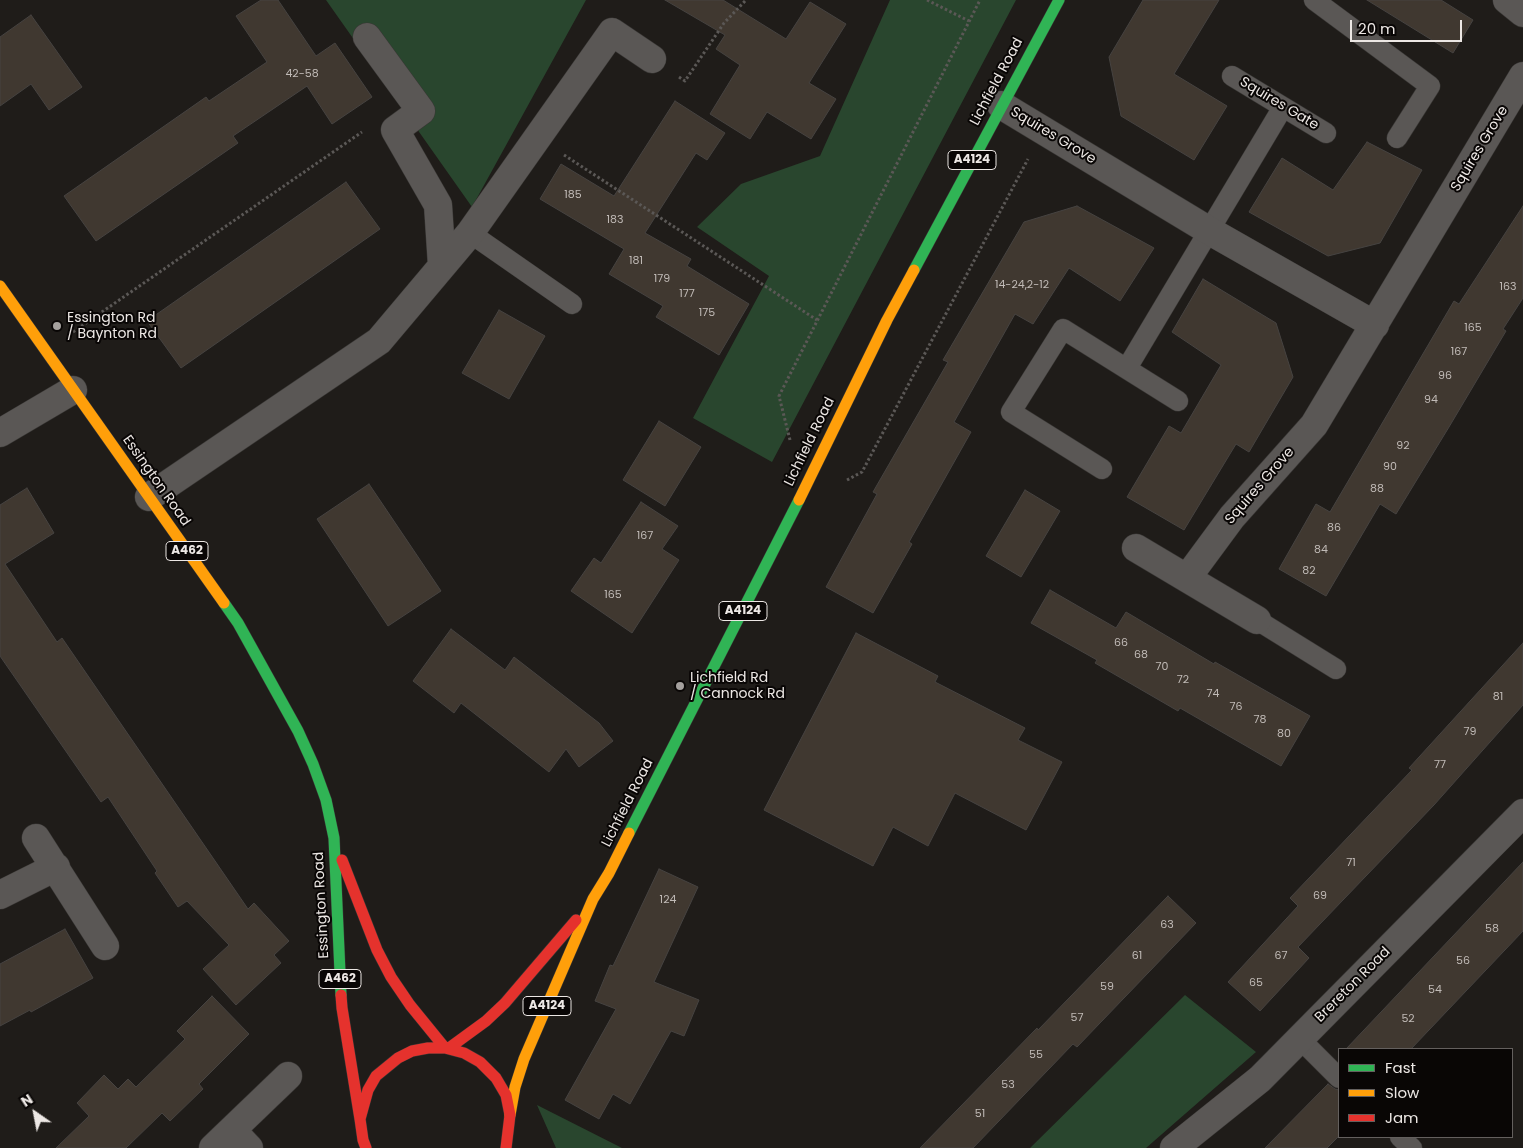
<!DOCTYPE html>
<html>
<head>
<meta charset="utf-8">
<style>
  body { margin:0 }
  #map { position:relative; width:1523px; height:1148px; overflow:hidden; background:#1f1c19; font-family:Poppins,sans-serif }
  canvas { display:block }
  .legend { position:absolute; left:1338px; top:1048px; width:175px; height:90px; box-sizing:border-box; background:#090605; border:1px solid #64605e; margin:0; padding:6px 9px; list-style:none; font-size:15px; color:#ece7e4 }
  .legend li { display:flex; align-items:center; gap:10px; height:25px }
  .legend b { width:25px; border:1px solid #64605e }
  .north { position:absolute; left:10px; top:1088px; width:50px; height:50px; -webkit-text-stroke:4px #090605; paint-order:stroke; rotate:327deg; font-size:14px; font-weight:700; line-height:20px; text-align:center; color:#ece7e4 }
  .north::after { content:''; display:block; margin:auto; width:18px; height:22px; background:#ece7e4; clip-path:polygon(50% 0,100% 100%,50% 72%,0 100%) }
  .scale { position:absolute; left:1350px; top:20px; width:112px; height:22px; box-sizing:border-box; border:2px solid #ece7e4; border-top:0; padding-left:6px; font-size:15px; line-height:18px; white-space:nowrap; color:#ece7e4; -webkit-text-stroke:4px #090605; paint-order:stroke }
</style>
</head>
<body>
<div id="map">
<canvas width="1523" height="1148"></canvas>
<ul class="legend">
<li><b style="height:6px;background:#30b455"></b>Fast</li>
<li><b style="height:6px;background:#ff9f0a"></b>Slow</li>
<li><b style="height:6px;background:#e5322d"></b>Jam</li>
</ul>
<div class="north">N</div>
<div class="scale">20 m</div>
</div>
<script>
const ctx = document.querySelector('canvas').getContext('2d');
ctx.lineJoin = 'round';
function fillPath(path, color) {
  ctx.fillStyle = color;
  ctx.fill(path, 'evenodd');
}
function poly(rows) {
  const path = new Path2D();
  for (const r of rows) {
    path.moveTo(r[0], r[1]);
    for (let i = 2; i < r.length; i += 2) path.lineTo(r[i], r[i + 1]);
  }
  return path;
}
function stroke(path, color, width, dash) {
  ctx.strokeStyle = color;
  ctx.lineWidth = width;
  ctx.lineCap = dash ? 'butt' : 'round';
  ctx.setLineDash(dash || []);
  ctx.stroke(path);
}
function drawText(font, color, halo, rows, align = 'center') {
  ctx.font = font + ' Poppins,sans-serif';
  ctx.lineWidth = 4;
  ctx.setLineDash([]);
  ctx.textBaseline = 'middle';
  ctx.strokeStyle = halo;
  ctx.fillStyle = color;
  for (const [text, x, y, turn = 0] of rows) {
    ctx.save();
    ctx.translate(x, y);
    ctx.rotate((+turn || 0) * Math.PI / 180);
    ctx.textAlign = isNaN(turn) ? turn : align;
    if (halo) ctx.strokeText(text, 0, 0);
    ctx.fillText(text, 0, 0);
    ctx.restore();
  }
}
fillPath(poly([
  [326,0,586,0,472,207],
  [890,0,1016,0,772,462,693,418,769,276,697,227,741,184,820,156],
  [1185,995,1256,1052,1146,1148,1030,1148],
  [537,1105,622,1148,556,1148]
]), '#29462e');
const building = poly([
  [261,0,278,0,316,56,335,43,372,97,332,124,307,86,233,136,238,143,96,241,64,196,206,97,209,101,267,62,236,16,261,0],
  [665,0,723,0,786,39,810,2,846,24,809,83,836,99,811,139,767,112,750,139,710,114,740,65,716,49,725,35,665,0],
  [1143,0,1219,0,1174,74,1227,106,1194,160,1121,116,1109,57,1143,0],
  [1367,0,1441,0,1473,20,1453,53,1367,0],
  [31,15,82,87,49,110,31,84,0,106,0,37,31,15],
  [675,101,725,133,707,160,696,153,645,233,691,259,687,266,749,304,719,355,656,317,663,306,609,274,624,249,540,199,561,164,614,196,675,101],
  [1367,142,1422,170,1380,243,1328,256,1249,212,1282,158,1333,190,1367,142],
  [346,182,380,229,181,368,147,321,346,182],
  [1077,206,1154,248,1120,301,1069,268,1033,324,1015,314,954,422,971,432,909,542,912,544,873,613,826,587,877,494,873,492,948,362,943,360,1024,222,1077,206],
  [1523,206,1523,298,1503,329,1506,331,1449,427,1396,514,1380,504,1326,596,1279,569,1316,504,1330,512,1454,301,1459,304,1523,206],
  [1203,279,1276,323,1293,377,1249,452,1236,444,1184,530,1127,497,1169,426,1181,433,1221,365,1172,332,1203,279],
  [499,310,545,336,509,399,462,373,499,310],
  [659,421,701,447,665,506,623,480,659,421],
  [369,484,441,591,388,626,317,519,369,484],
  [27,488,54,533,5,564,57,642,62,638,248,909,254,903,289,941,274,955,281,963,236,1005,203,969,229,945,187,901,178,907,155,873,157,871,108,797,101,802,0,656,0,505,27,488],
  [1025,490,1060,511,1021,577,986,556,1025,490],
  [641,502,678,526,662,549,679,560,632,633,571,591,594,558,601,563,641,502],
  [1050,590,1116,628,1126,612,1214,664,1215,662,1310,716,1281,766,1180,708,1178,711,1095,663,1097,660,1031,623,1050,590],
  [451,629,505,670,514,657,599,723,613,741,579,767,566,749,549,772,461,703,454,713,413,681,451,629],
  [856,633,938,676,935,682,1025,728,1018,740,1062,762,1026,830,955,793,928,846,893,827,873,866,764,810,856,633],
  [1523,643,1523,705,1434,805,1298,947,1309,958,1260,1011,1228,982,1298,906,1290,898,1412,770,1409,768,1523,643],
  [1523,862,1523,931,1411,1049,1346,1049,1523,862],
  [659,869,698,887,654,982,699,1000,684,1036,671,1031,630,1104,613,1094,599,1119,565,1100,616,1009,595,1001,610,965,613,966,659,869],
  [1168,896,1196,923,1077,1047,1073,1044,973,1148,920,1148,1037,1028,1038,1030,1168,896],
  [65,929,93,978,31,1012,30,1010,0,1026,0,964,65,929],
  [212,996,249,1034,199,1084,203,1089,170,1121,162,1113,126,1148,56,1148,89,1116,77,1103,104,1075,118,1089,128,1079,136,1087,185,1039,177,1031,212,996],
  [1328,1084,1335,1089,1339,1090,1339,1136,1327,1148,1265,1148,1328,1084]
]);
fillPath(building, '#403830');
stroke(building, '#464341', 1);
const lane = poly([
  [1314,0,1430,86,1397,138],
  [1232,76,1326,133],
  [470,233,572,304],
  [1127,368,1283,107],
  [1102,469,1011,412,1063,329,1178,401],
  [1257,620,1336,669],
  [1300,1039,1339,1078],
  [1400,1137,1412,1148]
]);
const street = poly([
  [1507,0,1523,13],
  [367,37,421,111,395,130,438,205,442,266],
  [1001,105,1208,230,1375,325],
  [0,433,73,390],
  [149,497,379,341,470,233,612,32,652,59],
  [1136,548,1257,620],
  [1187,578,1232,517,1314,425,1523,76],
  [36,838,105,946],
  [0,895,56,867],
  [232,1130,249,1148],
  [213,1148,288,1076],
  [1174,1148,1260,1079,1523,813]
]);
const fast = poly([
  [914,270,1059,0],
  [224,603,238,623,298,731,313,764,326,800,334,838,341,995],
  [629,833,799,500]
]);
const slow = poly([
  [0,286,224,603],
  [799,500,887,320,914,270],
  [510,1115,515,1087,524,1059,593,899,609,873,629,833]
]);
const jam = poly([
  [342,860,377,950,391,977,410,1005,445,1048],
  [341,995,342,1008,360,1119],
  [449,1048,486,1021,505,1003,576,920],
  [366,1148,363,1140,360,1119,368,1090,376,1076,398,1058,412,1051,428,1048,445,1048,464,1053,480,1062,496,1078,506,1095,510,1115,506,1148]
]);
stroke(lane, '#393735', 21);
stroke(street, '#393735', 29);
stroke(fast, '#393735', 12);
stroke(slow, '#393735', 12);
stroke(jam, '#393735', 12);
stroke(poly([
  [927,0,969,21],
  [679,77,685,81,724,23,746,0],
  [564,155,817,320],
  [73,332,362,132],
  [790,440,779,396,980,0],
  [847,480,862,472,1028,159]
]), '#5b5856', 3, [2.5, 2.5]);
stroke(lane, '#5a5755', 20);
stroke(street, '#5a5755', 28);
stroke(fast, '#30b455', 11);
stroke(slow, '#ff9f0a', 11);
stroke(jam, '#e5322d', 11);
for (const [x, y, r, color] of [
  [57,326,5,"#a4a09d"],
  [680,686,5,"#a4a09d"]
]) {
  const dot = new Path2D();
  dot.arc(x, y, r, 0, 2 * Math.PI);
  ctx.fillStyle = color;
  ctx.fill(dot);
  stroke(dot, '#090605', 2);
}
drawText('11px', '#c1bbb7', null, [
  ["42-58",302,74],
  ["185",573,195],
  ["183",615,220],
  ["181",636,261],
  ["179",662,279],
  ["14-24,2-12",1022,285],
  ["163",1508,287],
  ["177",687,294],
  ["175",707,313],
  ["165",1473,328],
  ["167",1459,352],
  ["96",1445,376],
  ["94",1431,400],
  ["92",1403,446],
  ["90",1390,467],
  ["88",1377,489],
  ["86",1334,528],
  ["167",645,536],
  ["84",1321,550],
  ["82",1309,571],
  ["165",613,595],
  ["66",1121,643],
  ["68",1141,655],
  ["70",1162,667],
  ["72",1183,680],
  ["74",1213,694],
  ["81",1498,697],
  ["76",1236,707],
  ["78",1260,720],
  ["79",1470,732],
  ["80",1284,734],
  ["77",1440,765],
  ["71",1351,863],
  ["69",1320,896],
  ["124",668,900],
  ["63",1167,925],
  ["58",1492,929],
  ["61",1137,956],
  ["67",1281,956],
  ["56",1463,961],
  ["65",1256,983],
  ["59",1107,987],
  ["54",1435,990],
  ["57",1077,1018],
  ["52",1408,1019],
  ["55",1036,1055],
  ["53",1008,1085],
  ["51",980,1114]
]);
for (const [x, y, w] of [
  [972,160,48],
  [187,551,42],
  [743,611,48],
  [340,979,42],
  [547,1006,48]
]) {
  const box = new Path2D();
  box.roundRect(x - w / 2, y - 9.5, w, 19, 4);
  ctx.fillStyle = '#090605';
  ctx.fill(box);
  stroke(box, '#ece7e4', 1);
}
drawText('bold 12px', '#ece7e4', null, [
  ["A4124",972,160],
  ["A462",187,551],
  ["A4124",743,611],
  ["A462",340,979],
  ["A4124",547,1006]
]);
drawText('14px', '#ece7e4', '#090605', [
  ["Lichfield Road",997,82,-62],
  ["Squires Gate",1279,104,31],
  ["Squires Grove",1053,136,31],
  ["Squires Grove",1480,149,-59],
  ["Lichfield Road",810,442,-64],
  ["Essington Road",156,481,55],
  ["Squires Grove",1260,486,-49],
  ["Lichfield Road",628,803,-63],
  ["Essington Road",322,905,-93],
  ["Brereton Road",1353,985,-45]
]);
drawText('14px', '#ece7e4', '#090605', [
  ["Essington Rd",67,318],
  ["/ Baynton Rd",67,334],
  ["Lichfield Rd",690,678],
  ["/ Cannock Rd",690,694]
], 'left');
</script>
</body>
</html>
